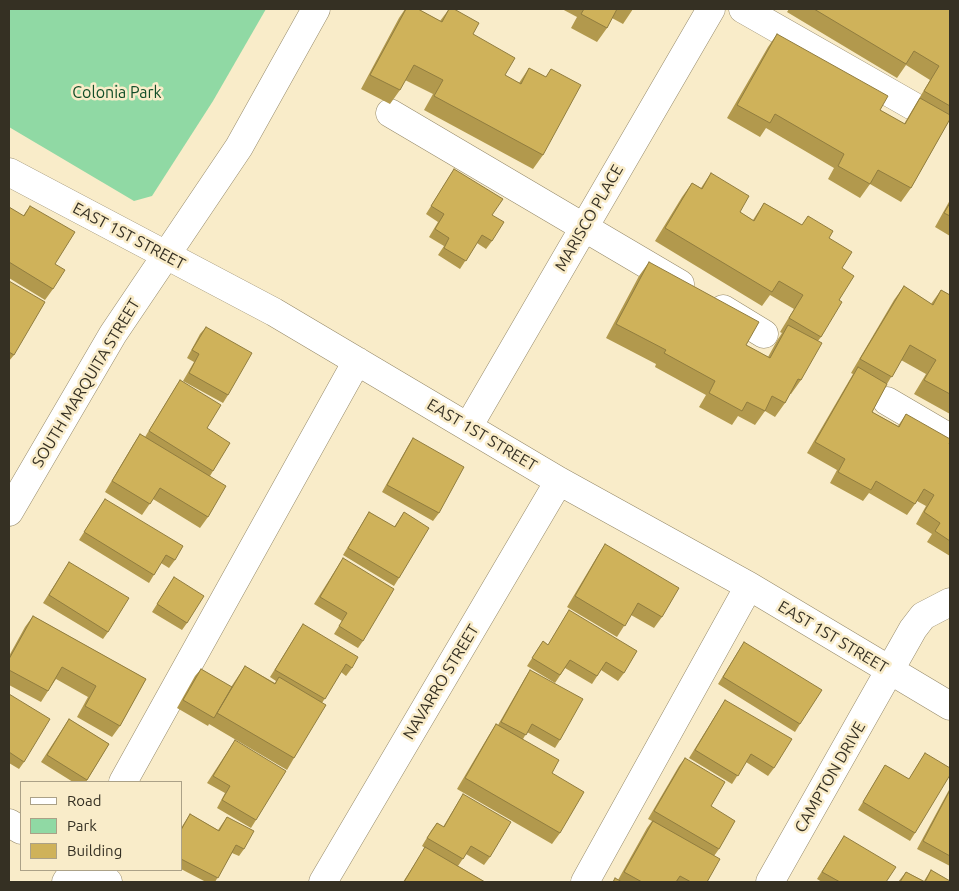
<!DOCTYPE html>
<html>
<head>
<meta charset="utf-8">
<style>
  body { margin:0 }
  #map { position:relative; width:959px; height:891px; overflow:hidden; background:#f9ecc9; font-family:Ubuntu,sans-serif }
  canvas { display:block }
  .frame { position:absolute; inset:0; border:10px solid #353023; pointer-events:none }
  .legend { position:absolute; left:20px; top:781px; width:162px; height:90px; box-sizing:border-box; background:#f9ecc9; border:1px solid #aba187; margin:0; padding:6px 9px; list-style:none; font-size:15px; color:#353023 }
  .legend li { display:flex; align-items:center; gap:10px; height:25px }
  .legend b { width:25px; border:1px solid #aba187 }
</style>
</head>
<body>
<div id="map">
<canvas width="959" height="891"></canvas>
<div class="frame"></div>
<ul class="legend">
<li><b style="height:6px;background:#fff"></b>Road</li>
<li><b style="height:14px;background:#90d9a4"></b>Park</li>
<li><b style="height:14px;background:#cfb25a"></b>Building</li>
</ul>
</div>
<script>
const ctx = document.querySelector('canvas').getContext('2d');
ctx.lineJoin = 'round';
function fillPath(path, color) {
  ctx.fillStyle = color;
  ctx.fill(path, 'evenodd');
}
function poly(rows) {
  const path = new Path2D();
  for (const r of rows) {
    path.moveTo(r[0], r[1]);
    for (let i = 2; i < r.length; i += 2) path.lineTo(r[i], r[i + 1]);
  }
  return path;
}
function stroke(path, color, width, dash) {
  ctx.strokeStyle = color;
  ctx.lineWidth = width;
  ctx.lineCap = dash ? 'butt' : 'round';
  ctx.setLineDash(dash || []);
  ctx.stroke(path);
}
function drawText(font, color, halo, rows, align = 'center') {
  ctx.font = font + ' Ubuntu,sans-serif';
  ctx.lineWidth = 5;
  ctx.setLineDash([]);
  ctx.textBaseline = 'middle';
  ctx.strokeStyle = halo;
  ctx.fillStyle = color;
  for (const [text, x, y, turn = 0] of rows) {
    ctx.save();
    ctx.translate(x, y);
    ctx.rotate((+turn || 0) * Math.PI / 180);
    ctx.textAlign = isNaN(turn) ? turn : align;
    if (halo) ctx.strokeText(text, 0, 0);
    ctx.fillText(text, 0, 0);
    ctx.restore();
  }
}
fillPath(poly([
  [9,9,266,9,213,101,152,196,134,201,9,127]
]), '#90d9a4');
const minor = poly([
  [743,9,913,106],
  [390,113,680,284],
  [9,172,274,312,559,481,749,586,950,706],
  [723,309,764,334],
  [887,401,950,438],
  [468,427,711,9],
  [9,512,113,334,239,147,316,9],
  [123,782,357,361],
  [9,823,21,830],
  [87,870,108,882],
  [66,882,74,870],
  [323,882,559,481],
  [585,882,749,586],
  [770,882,913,629,923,616,950,602]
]);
stroke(minor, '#958969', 29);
stroke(minor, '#fff', 28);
fillPath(poly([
  [405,9,418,9,440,21,449,9,473,34,505,75,519,83,529,68,546,77,551,69,543,155,533,169,424,110,433,94,405,80,400,90,390,104,361,89,399,18],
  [562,9,633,9,623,24,612,18,607,28,597,42,571,28,577,17],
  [789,9,950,9,950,119,911,188,901,202,870,184,860,198,828,179,834,168,766,128,760,137,727,118,768,47,777,34,880,110,904,124,930,80,906,65,897,78,787,12],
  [454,169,492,215,492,241,486,249,477,243,460,269,438,255,444,246,429,237,438,222,426,214],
  [711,173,740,212,753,220,764,203,802,225,808,216,829,238,842,268,839,300,821,337,818,341,801,380,791,394,790,394,785,403,775,417,765,411,755,425,738,416,732,425,699,407,706,395,655,367,656,364,606,338,639,276,649,262,746,345,768,357,778,339,782,333,780,332,794,309,770,295,762,306,655,241,682,197,692,183,701,188],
  [950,200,950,236,935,227],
  [30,206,55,264,53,289,45,300,9,278,9,207,23,216],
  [9,281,14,355,9,361,9,365],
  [904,286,931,304,941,290,950,295,950,414,914,394,926,374,901,360,887,384,872,412,898,426,906,414,950,445,950,556,927,542,932,534,916,524,926,506,917,501,907,515,869,493,863,501,830,483,837,470,807,453,853,374,851,373,894,300],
  [206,327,228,395,223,403,183,381,194,362,187,358,200,334],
  [180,380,207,428,213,471,210,476,208,517,200,528,153,499,142,515,105,492,133,445,140,434,145,437],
  [413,438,439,513,433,521,382,492,408,446],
  [105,499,175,560,169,568,161,563,149,583,79,540],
  [369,512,394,527,404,512,399,578,394,586,343,555],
  [605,544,662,617,654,628,631,615,617,637,567,607,598,555],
  [343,558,363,641,358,648,334,634,342,621,314,604],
  [69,562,108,632,103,639,43,603],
  [174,577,187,623,182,630,152,612],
  [569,610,624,673,618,681,601,670,592,684,565,668,555,683,527,666,543,641,548,645],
  [33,616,146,679,120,726,112,737,77,717,88,697,56,679,48,691,41,702,9,685,9,656,25,627],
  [303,624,352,668,346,676,341,672,322,703,294,758,287,770,209,724,208,726,177,708,195,676,201,669,231,687,245,666,275,683,276,681,270,677],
  [744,642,800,724,795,732,718,684],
  [530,670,560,740,555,748,527,732,523,739,552,773,560,833,552,844,457,789,489,735,496,724,498,725,525,678],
  [9,694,24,762,19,769,9,763],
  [725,700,774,768,768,776,746,762,732,784,689,758],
  [69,719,109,744,86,782,73,782,41,762],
  [235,740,256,820,251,828,217,808,225,793,207,783],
  [925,753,915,833,910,841,858,810,885,765,909,779],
  [685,758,711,806,719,849,714,856,707,882,623,882,618,880,647,828,652,821,648,819,679,766],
  [950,788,950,866,917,849],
  [463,794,490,857,484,865,466,854,458,866,485,882,403,882,425,848,422,846,431,831,437,823,443,827],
  [190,814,218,830,227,817,244,849,239,856,232,853,215,882,206,882,181,869,181,828],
  [844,836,886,882,822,882,817,879],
  [931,870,950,882,898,882,906,872,924,881]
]), '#b2994d');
const building = poly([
  [406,9,418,9,442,22,449,9,454,9,479,23,473,34,515,58,505,75,521,84,529,68,546,77,551,69,581,85,543,155,434,96,443,80,414,65,400,90,370,75,406,9],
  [584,9,617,9,607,28,581,14,584,9],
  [814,9,950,9,950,106,924,91,939,66,914,51,906,64,814,9],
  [777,34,888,96,880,110,905,124,920,98,950,115,950,119,911,188,878,170,870,184,838,166,844,154,775,114,770,123,737,105,777,34],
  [454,169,503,199,492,215,504,222,492,241,482,235,466,261,444,248,449,238,435,229,444,214,431,206,454,169],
  [711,173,749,196,740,212,754,221,764,203,802,225,808,216,833,231,829,238,852,252,842,268,854,276,839,300,842,302,821,337,789,318,803,295,779,281,772,292,665,228,692,183,702,189,711,173],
  [950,203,950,216,944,213,950,203],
  [30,206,75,232,55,264,65,270,53,289,9,262,9,207,24,216,30,206],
  [649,262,759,322,746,345,770,358,788,325,822,343,801,380,798,379,785,403,772,396,765,411,747,402,742,411,709,393,715,381,664,353,666,350,616,324,649,262],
  [9,281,45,302,14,355,9,352,9,281],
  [904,286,933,305,941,290,950,295,950,394,924,380,936,360,910,345,892,377,860,359,904,286],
  [206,327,252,353,228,395,189,373,199,354,192,350,206,327],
  [858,367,887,384,872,412,899,427,906,414,950,439,950,442,949,444,950,445,950,541,935,531,940,523,924,512,934,495,924,489,915,504,876,481,871,490,838,472,845,459,815,442,858,367],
  [180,380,221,405,207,428,230,443,213,471,149,431,180,380],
  [140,434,226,486,208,517,160,488,150,504,112,481,140,434],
  [413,438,464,467,439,513,387,485,413,438],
  [105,499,183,546,175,560,166,555,154,575,84,532,105,499],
  [369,512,395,527,404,512,429,528,399,578,348,548,369,512],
  [605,544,679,588,662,617,638,603,625,626,575,596,605,544],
  [343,558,394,589,363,641,339,626,347,613,320,597,343,558],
  [69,562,129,598,108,632,49,595,69,562],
  [174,577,204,596,187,623,157,604,174,577],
  [569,610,637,651,624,673,606,662,597,676,570,660,560,675,532,658,543,641,548,645,569,610],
  [33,616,146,679,120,726,85,706,96,686,62,667,48,691,9,670,9,659,33,616],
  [303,624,358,657,352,668,346,664,325,699,275,670,303,624],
  [744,642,822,690,800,724,723,677,744,642],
  [245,666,275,684,279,677,326,705,294,758,217,713,245,666],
  [201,669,232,687,214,718,183,700,201,669],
  [530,670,583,699,560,740,532,724,526,735,501,722,530,670],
  [9,694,50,719,24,762,9,752,9,694],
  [725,700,792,739,774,768,751,754,738,776,695,750,725,700],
  [69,719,109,744,87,780,47,755,69,719],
  [496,724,559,760,552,773,584,792,560,833,465,778,496,724],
  [235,740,286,771,256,820,222,800,230,786,213,776,235,740],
  [925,753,950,768,950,775,915,833,863,802,885,765,909,779,925,753],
  [685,758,725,782,711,806,735,821,719,849,654,811,685,758],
  [950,790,950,856,923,841,950,790],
  [463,794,511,822,490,857,471,846,463,859,427,838,437,823,444,827,463,794],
  [190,814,219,831,227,817,254,831,244,849,236,845,218,878,181,859,181,830,190,814],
  [653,821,720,859,707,882,691,882,680,876,676,882,642,882,624,872,653,821],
  [844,836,896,867,886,882,840,882,822,872,844,836],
  [425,847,485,882,404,882,425,847],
  [931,870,950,881,950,882,900,882,906,872,925,882,931,870],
  [615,878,622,882,613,882,615,878]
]);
fillPath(building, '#cfb25a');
stroke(building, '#917d3f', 1);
drawText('16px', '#114d28', '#f9ecc9', [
  ["Colonia Park",117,93]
]);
drawText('16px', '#353023', '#f9ecc9', [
  ["MARISCO PLACE",589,218,-60],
  ["EAST 1ST STREET",129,236,28],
  ["SOUTH MARQUITA STREET",86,383,-59],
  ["EAST 1ST STREET",482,435,31],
  ["EAST 1ST STREET",833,637,31],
  ["NAVARRO STREET",441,682,-59],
  ["CAMPTON DRIVE",830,777,-60]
]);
</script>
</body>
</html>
